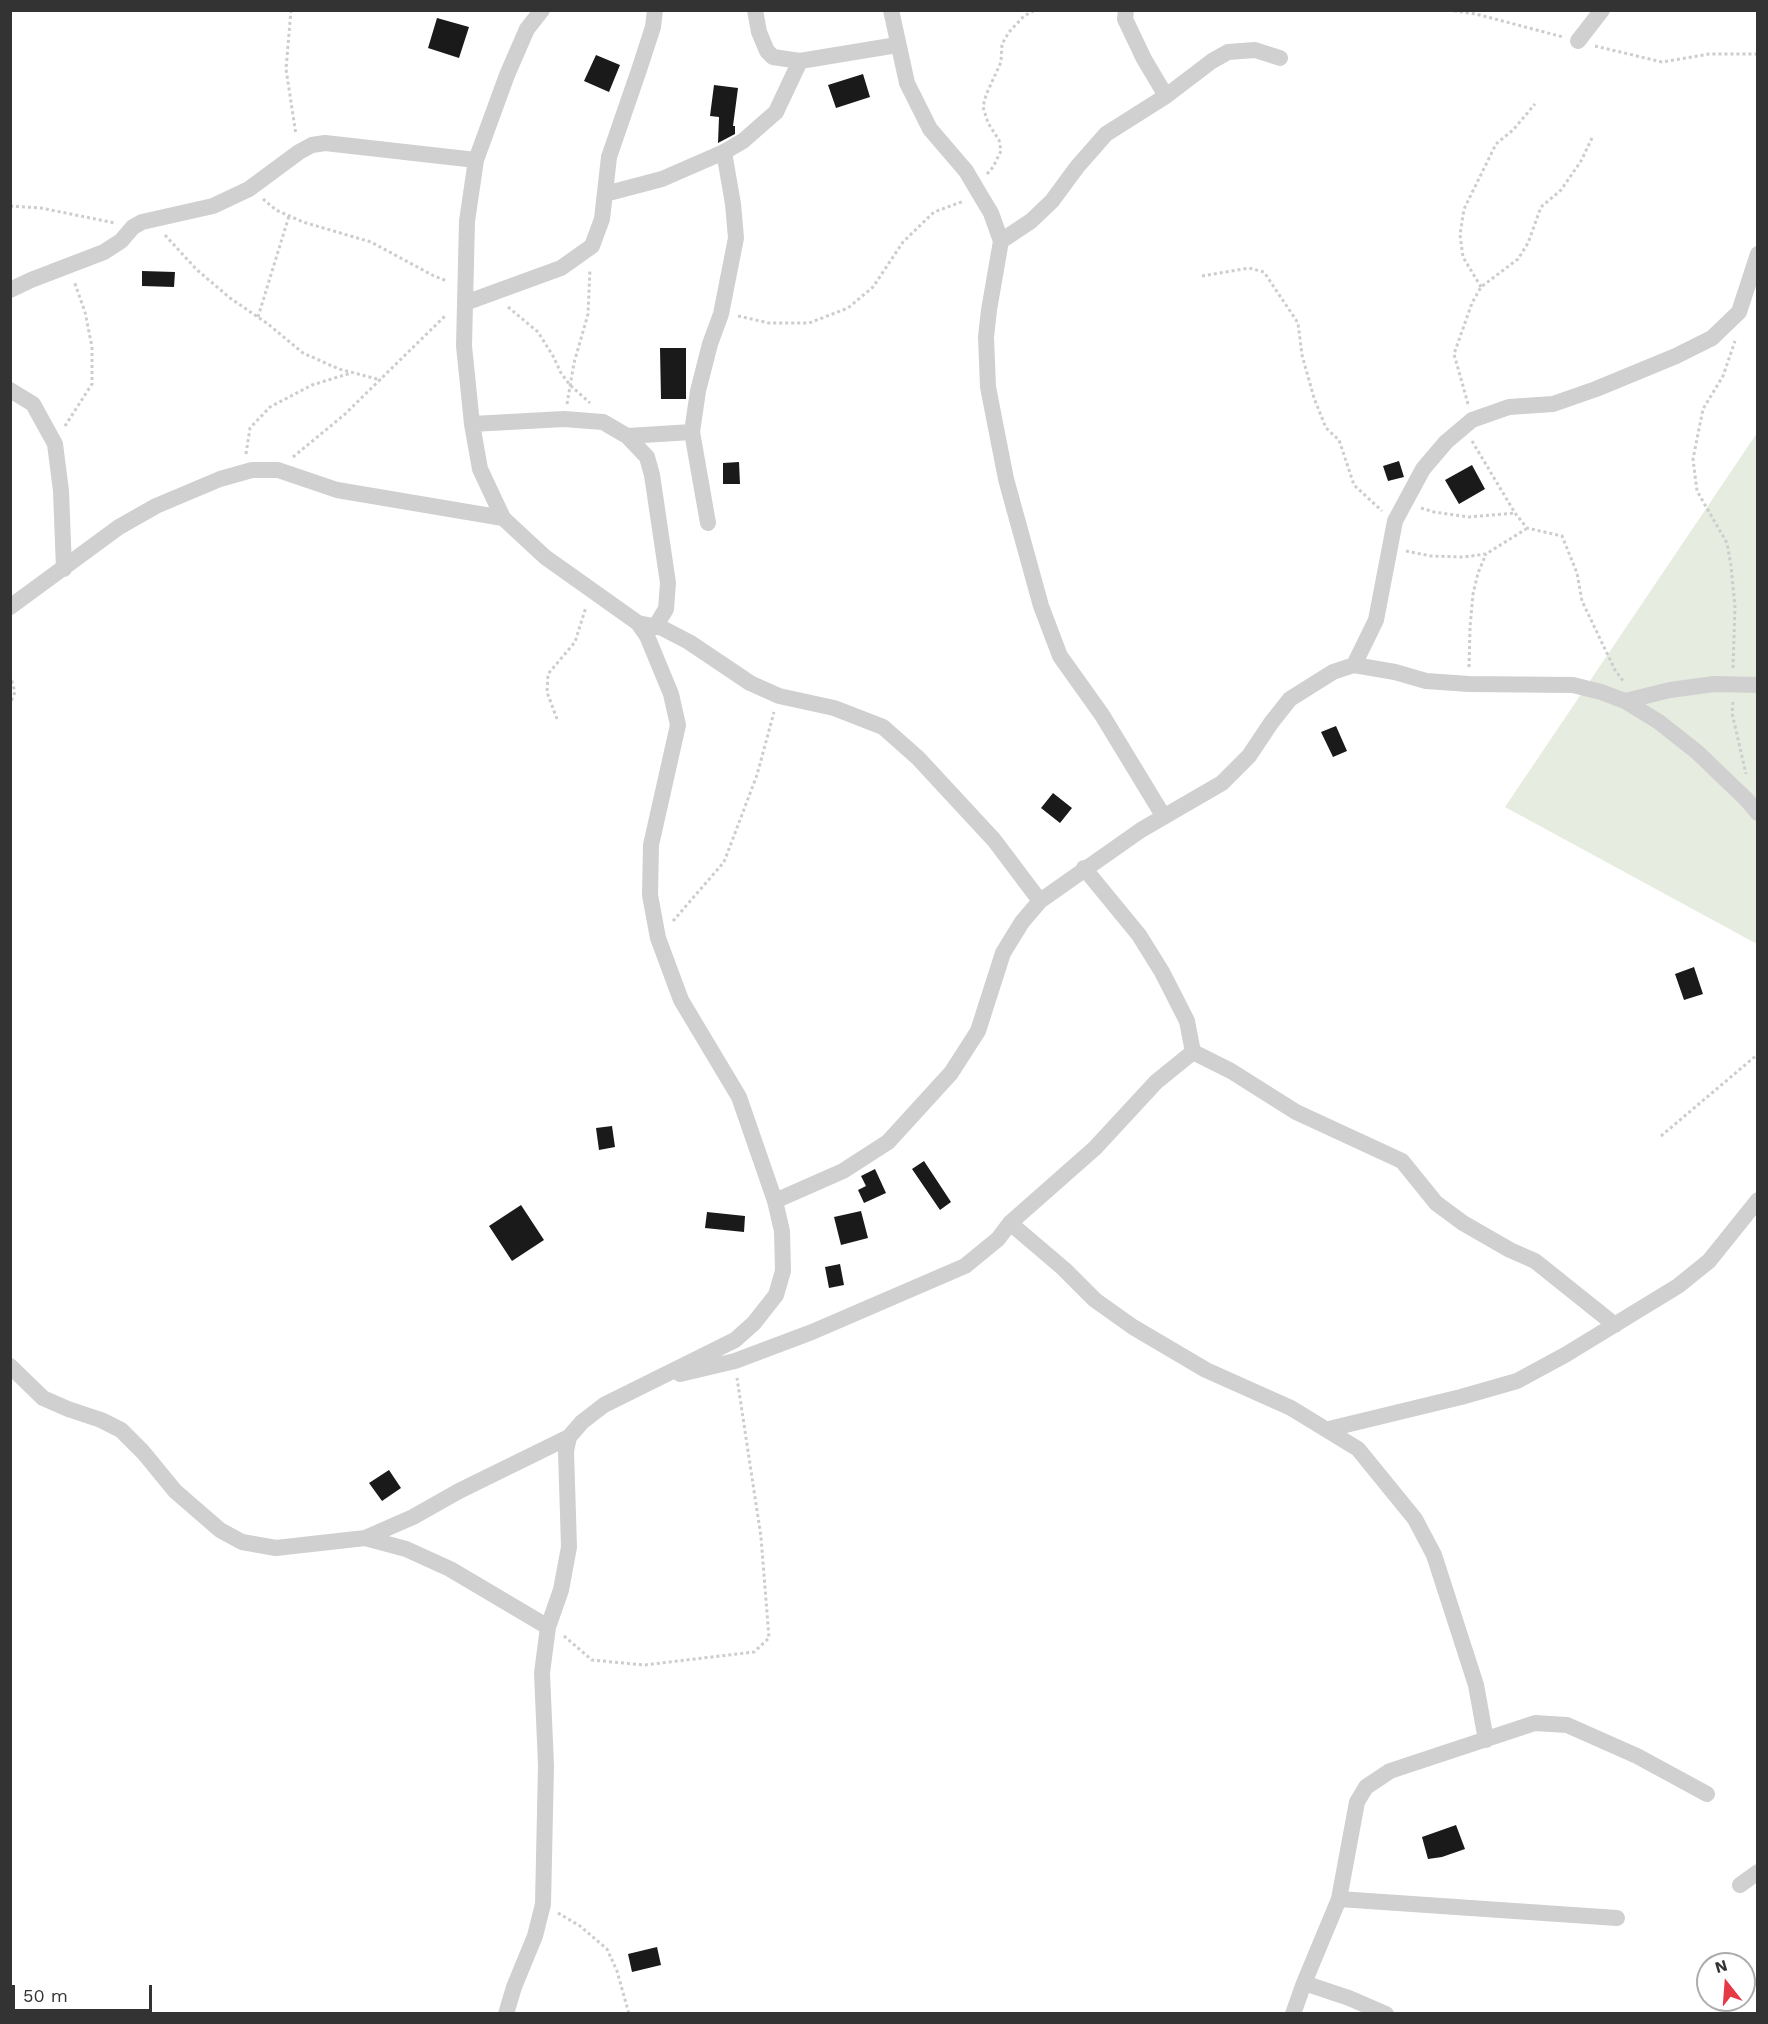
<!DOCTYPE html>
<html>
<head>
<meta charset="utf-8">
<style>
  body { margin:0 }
  #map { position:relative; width:1768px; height:2024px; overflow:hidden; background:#fff; font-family:"Work Sans",sans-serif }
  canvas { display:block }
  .frame { position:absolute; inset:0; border:12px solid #333; pointer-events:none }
  .north { position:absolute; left:1696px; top:1952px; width:60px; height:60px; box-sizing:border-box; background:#fff; border:2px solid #adadad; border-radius:50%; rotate:343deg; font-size:16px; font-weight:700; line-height:24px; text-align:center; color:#333 }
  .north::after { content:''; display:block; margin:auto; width:21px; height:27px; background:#e63946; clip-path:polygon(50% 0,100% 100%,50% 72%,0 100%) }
  .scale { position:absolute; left:12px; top:1985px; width:140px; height:27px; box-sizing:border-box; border:3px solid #333; border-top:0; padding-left:8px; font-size:18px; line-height:21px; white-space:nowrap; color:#333; -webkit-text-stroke:4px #fff; paint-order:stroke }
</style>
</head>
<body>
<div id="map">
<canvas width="1768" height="2024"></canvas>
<div class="frame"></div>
<div class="north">N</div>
<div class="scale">50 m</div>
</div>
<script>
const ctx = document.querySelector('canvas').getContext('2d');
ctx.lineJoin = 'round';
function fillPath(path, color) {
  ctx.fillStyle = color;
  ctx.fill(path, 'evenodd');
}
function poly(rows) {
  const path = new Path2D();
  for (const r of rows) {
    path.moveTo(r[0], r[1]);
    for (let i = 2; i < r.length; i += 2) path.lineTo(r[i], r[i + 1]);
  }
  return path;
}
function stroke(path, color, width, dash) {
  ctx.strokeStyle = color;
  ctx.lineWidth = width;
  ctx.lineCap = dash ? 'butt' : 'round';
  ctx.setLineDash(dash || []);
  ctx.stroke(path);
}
fillPath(poly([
  [1757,433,1757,944,1505,807]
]), '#e6ecdf');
fillPath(poly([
  [437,18,469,27,459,58,428,48],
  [596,55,620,65,609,92,584,81],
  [863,74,870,97,836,108,828,85],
  [714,85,738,88,733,126,735,126,735,134,718,143,719,117,710,116],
  [142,271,175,272,174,287,142,286],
  [660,348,686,348,686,399,661,399],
  [1399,461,1404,477,1388,481,1383,466],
  [739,462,740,484,723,484,723,463],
  [1472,465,1485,489,1459,504,1445,480],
  [1336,726,1347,751,1333,757,1321,732],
  [1053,793,1072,808,1060,823,1041,808],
  [1694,967,1703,994,1684,1000,1675,974],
  [612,1126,615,1147,599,1150,596,1128],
  [924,1161,951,1202,940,1210,912,1169],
  [875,1169,886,1193,864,1203,858,1190,866,1186,861,1176],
  [521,1205,544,1240,512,1261,489,1226],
  [861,1211,868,1238,841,1245,834,1217],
  [707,1212,745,1216,744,1232,705,1228],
  [840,1264,844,1285,829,1288,825,1267],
  [389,1470,401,1488,382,1501,369,1483],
  [1456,1825,1465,1849,1442,1857,1428,1859,1422,1837],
  [657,1947,661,1965,632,1972,628,1954]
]), '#1a1a1a');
stroke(poly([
  [291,10,286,69,296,135],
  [1448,10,1476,14,1563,37],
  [1595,46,1662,62,1709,54,1758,54],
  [987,174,993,167,1001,151,999,140,988,123,983,107,986,95,1001,62,1002,44,1009,32,1024,16,1035,10],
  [263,199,276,210,303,222,371,242,434,276,447,281],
  [10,206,41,208,115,223],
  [165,235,196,269,230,298,268,324,303,353,339,369,381,380],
  [1202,276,1249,268,1264,272,1298,323,1302,355,1314,398,1326,428,1339,440,1354,485,1382,511],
  [1481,287,1463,257,1460,235,1464,209,1496,144,1513,130,1535,104],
  [508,307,538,332,553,356,561,373,570,385,590,403],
  [738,316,769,323,809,323,848,308,873,287,903,242,934,212,964,201],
  [258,317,289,216],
  [567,404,574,363,588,314,590,269],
  [1468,404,1454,354,1472,303,1481,287,1518,259,1528,243,1541,207,1561,190,1581,161,1592,138],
  [65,426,92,384,92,347,85,312,74,281],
  [1472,441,1515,513,1527,528,1562,536,1577,573,1582,601,1615,670,1624,682],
  [246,454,250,428,270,407,312,385,351,373],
  [293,457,344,415,446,315],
  [1421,508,1434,512,1469,517,1515,513],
  [1406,551,1431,556,1463,557,1486,554,1526,529],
  [1469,667,1470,627,1473,594,1478,573,1486,554],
  [1733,668,1735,607,1731,566,1727,543,1697,491,1693,459,1703,409,1723,376,1735,341],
  [10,675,15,692,10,704],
  [1733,702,1732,713,1746,774],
  [557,719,547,692,548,674,575,642,586,607],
  [673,921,724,862,757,775,774,712],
  [1661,1136,1758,1054],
  [564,1636,592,1660,644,1665,754,1652,769,1638,761,1537,737,1378],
  [558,1913,580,1926,607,1949,617,1971,629,2014]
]), '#cdcdcd', 3, [3, 3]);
stroke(poly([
  [755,10,759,32,767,51,773,57,800,61,897,45],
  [891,10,907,83,930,129,966,171,979,193,991,213,1001,241,989,310,986,337,988,387,1006,479,1041,606,1060,656,1102,715,1164,817],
  [1126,10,1125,19,1144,59,1166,96],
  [1578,41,1602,10],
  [605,194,662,179,724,152,743,141,776,112,800,61],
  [1001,241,1031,221,1052,201,1077,167,1106,134,1166,96,1212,61,1228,52,1255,50,1280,58],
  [10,290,31,280,104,252,121,241,133,227,142,222,213,206,249,189,299,152,312,145,325,143,476,160],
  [465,303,561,268,592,246,602,219,609,157,639,70,653,27,655,10],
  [10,390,33,404,55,444,61,491,64,569],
  [472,424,564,419,603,422,627,436,647,457,652,475,668,583,666,609,655,627],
  [627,436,692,432],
  [708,523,692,432,698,391,710,344,721,314,736,238,733,204,724,152],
  [10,607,119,527,156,506,220,479,252,470,278,470,337,490,503,518],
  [638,623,662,628,689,642,750,683,779,696,834,708,883,727,918,758,994,840,1040,901],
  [1354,665,1376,620,1395,521,1423,469,1446,442,1472,420,1509,407,1553,404,1596,389,1676,356,1712,338,1739,312,1758,254],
  [1625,701,1670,690,1714,684,1758,685],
  [1193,1052,1231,1071,1296,1112,1402,1161,1436,1203,1463,1223,1510,1250,1535,1261,1615,1325],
  [775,1201,843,1171,888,1142,951,1073,978,1031,1003,953,1022,922,1040,901,1141,830,1222,783,1249,756,1271,723,1290,699,1333,672,1354,665,1395,672,1426,681,1469,684,1573,685,1601,692,1625,701,1659,722,1697,752,1747,800,1758,813],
  [1010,1223,1064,1269,1095,1300,1133,1327,1206,1370,1291,1408,1358,1449,1415,1519,1434,1555,1476,1685,1486,1740],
  [10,1366,43,1398,68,1409,101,1420,121,1430,143,1452,175,1491,220,1530,242,1542,276,1548,365,1538,406,1549,450,1569,548,1627],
  [680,1374,735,1361,812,1332,965,1266,998,1239,1010,1223,1095,1148,1156,1082,1193,1052,1187,1021,1162,972,1139,935,1084,868],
  [1329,1429,1461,1397,1517,1381,1565,1355,1678,1286,1709,1261,1758,1200],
  [365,1538,413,1517,459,1491,569,1437],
  [1740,1885,1758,1872],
  [1339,1899,1617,1918],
  [1304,1983,1349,1998,1386,2014],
  [506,2014,514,1987,535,1936,543,1904,546,1765,542,1673,548,1627,561,1590,569,1547,566,1451,569,1437,582,1422,604,1405,735,1340,754,1323,776,1295,783,1271,782,1231,775,1201,739,1097,681,1000,658,938,650,895,651,845,678,725,671,694,647,636,638,623,545,557,503,518,480,469,472,424,464,346,467,221,476,160,507,75,527,29,542,10],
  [1293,2014,1304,1983,1339,1899,1357,1802,1366,1787,1390,1771,1535,1723,1567,1725,1637,1756,1707,1794]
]), '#d0d0d0', 16);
</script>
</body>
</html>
